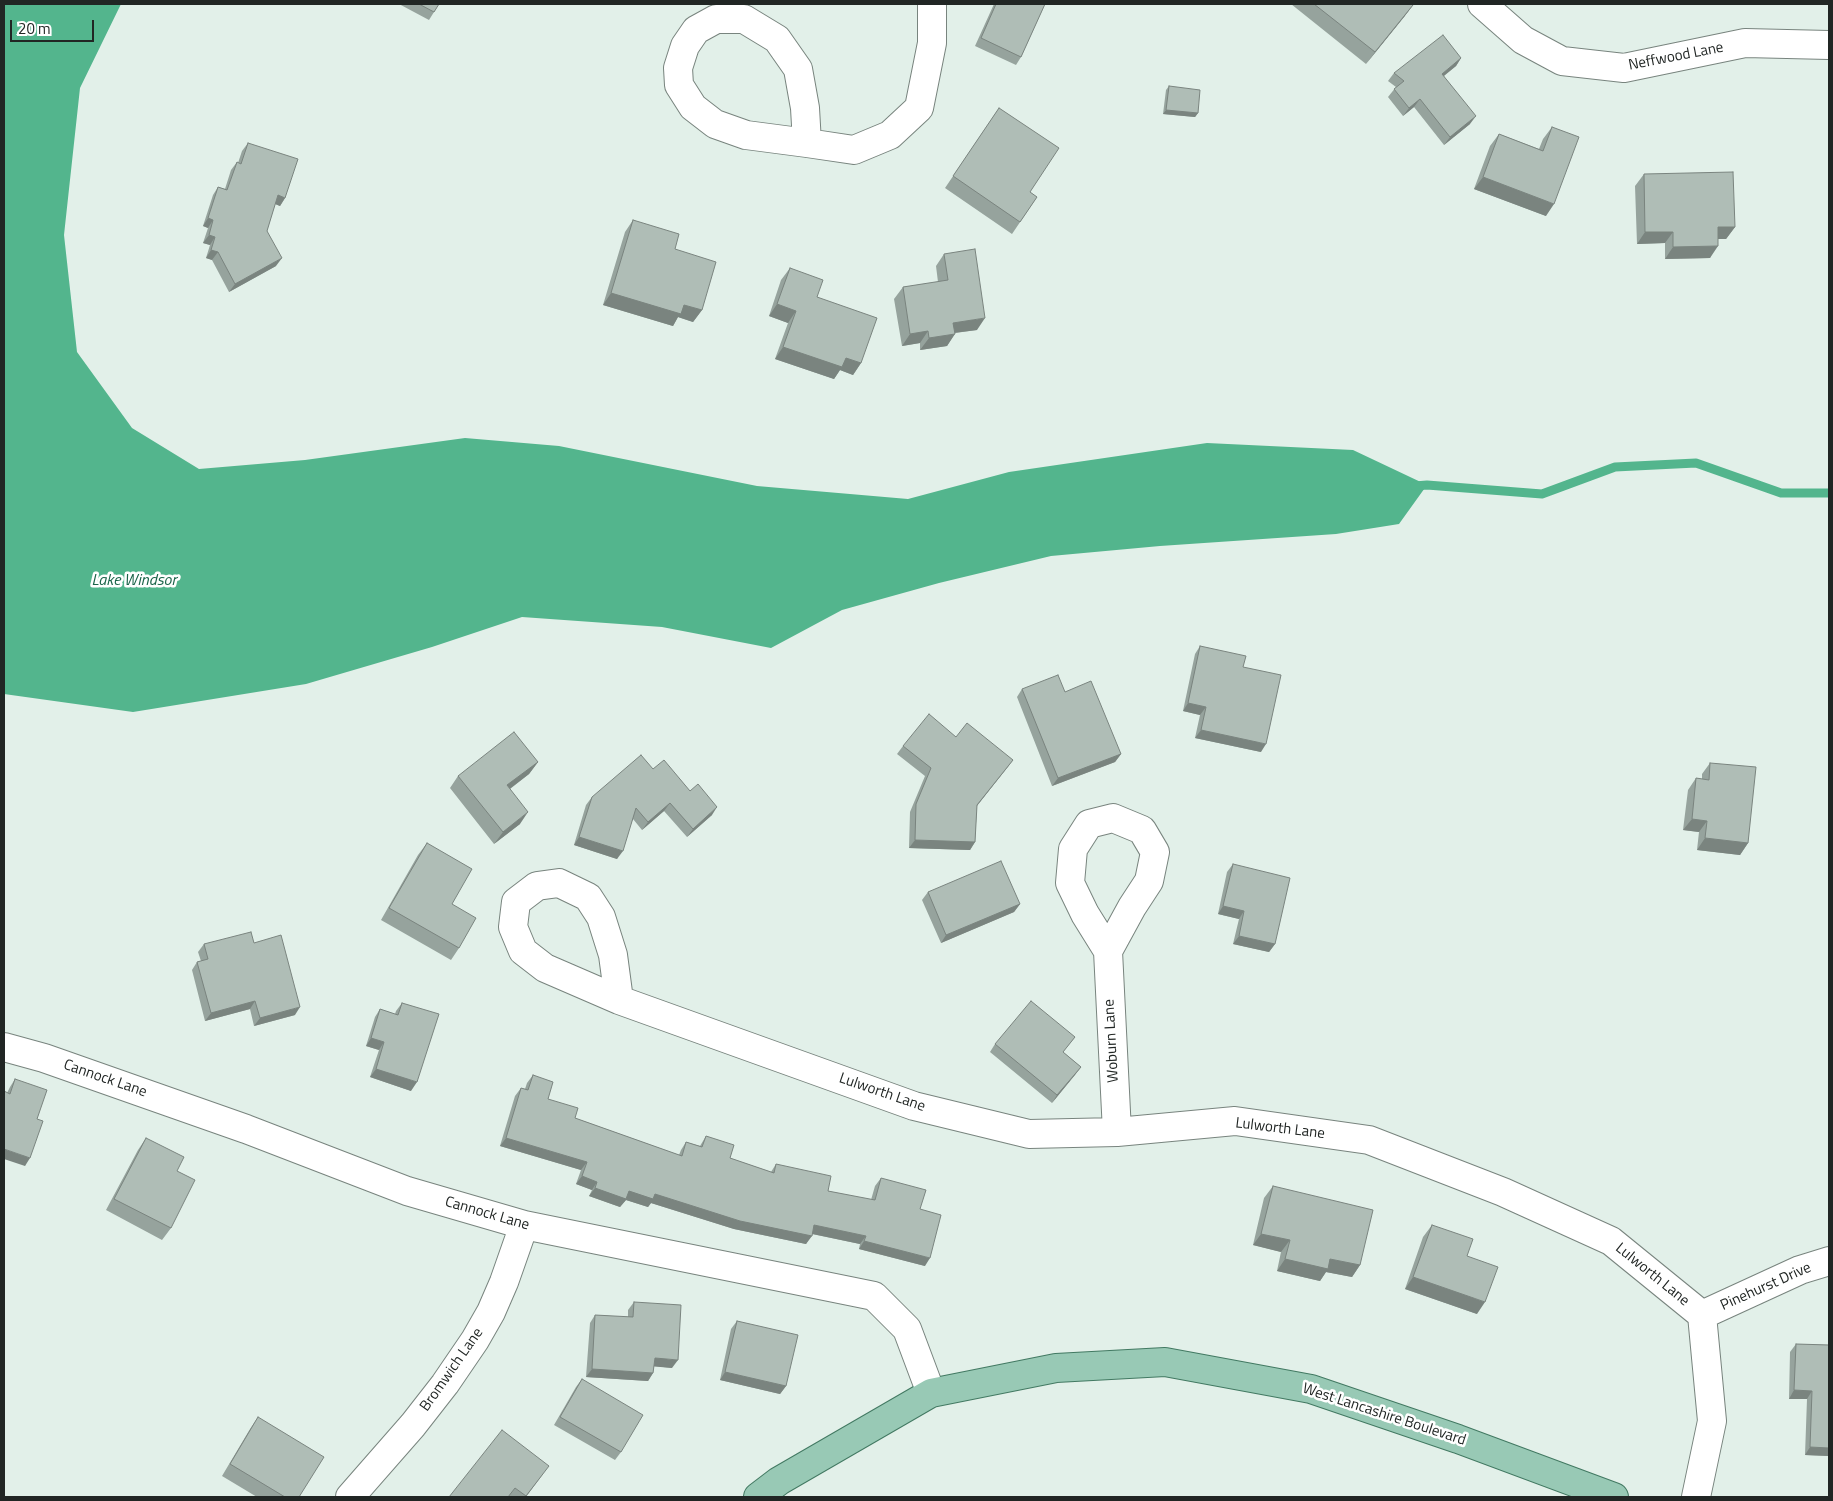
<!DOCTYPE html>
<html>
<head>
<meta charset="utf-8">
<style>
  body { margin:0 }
  #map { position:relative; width:1833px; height:1501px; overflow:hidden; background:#e2f0e9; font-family:"Titillium Web",sans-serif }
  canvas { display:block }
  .frame { position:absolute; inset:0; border:5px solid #212624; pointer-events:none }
  .scale { position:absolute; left:10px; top:20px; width:84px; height:22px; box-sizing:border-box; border:2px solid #212624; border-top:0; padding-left:6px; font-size:15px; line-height:18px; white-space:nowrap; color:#212624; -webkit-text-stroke:4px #fff; paint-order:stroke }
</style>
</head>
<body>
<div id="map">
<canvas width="1833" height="1501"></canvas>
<div class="frame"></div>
<div class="scale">20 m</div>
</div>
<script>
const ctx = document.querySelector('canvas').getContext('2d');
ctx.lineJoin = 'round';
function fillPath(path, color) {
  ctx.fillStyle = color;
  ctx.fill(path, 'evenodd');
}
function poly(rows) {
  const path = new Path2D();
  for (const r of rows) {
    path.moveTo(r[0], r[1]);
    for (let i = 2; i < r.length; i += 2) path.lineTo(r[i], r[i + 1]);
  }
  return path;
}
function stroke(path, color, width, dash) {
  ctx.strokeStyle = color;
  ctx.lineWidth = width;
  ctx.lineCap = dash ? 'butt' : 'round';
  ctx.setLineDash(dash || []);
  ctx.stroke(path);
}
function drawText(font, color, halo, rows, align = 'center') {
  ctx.font = font + ' "Titillium Web",sans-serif';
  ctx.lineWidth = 5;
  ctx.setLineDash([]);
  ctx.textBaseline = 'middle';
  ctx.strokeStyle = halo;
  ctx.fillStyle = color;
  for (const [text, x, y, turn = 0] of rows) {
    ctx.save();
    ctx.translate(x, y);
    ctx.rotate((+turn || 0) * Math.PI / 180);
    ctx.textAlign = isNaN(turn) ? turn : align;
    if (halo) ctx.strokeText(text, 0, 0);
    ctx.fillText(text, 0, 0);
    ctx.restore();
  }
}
fillPath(poly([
  [4,4,121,4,80,88,64,235,77,352,132,428,199,469,305,460,465,438,559,446,757,486,908,499,1009,472,1207,443,1353,450,1427,485,1399,524,1336,534,1160,546,1051,556,939,583,842,610,771,648,662,627,522,617,432,647,306,684,133,712,4,694]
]), '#53b58d');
stroke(poly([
  [1415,486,1427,485,1542,494,1615,467,1696,463,1781,493,1829,493]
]), '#53b58d', 9);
const minor = poly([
  [1482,4,1523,40,1562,61,1624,68,1745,43,1829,45],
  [807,143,805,108,798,69,777,39,744,19,716,19,696,30,685,46,678,68,679,85,693,107,715,124,746,135,807,143,854,150,890,135,919,108,932,43,932,4],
  [1108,951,1085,914,1070,883,1073,849,1089,824,1113,818,1142,830,1155,852,1149,881,1132,907,1108,951,1117,1132],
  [619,1000,613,955,601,917,588,897,559,883,537,886,516,902,513,927,523,951,545,968,619,1000,914,1106,1029,1134,1117,1132,1235,1121,1369,1140,1503,1192,1611,1241,1702,1315,1712,1421,1696,1497],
  [4,1047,44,1058,246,1129,407,1191,524,1225,874,1296,907,1329,931,1393],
  [1702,1315,1800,1270,1829,1261],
  [350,1497,413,1425,445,1384,475,1340,491,1312,504,1282,524,1225]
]);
const major = poly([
  [758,1497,779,1481,931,1393,1056,1368,1165,1362,1311,1389,1458,1439,1614,1497]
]);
stroke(minor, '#78847e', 30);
stroke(major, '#427962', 30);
stroke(minor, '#fff', 28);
stroke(major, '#98c9b5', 28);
fillPath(poly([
  [399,4,439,4,429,20],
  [994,4,1045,4,1021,57,1016,65,975,46],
  [1291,4,1410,4,1413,5,1404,17,1366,64],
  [1461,58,1456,66,1444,76,1470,124,1444,145,1414,107,1403,116,1388,97,1396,87,1388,81,1394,73],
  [1169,86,1198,113,1195,117,1163,114,1166,90],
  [999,108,1030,192,1037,197,1012,234,945,188],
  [1552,127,1546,216,1474,189,1490,146,1499,134,1539,149,1543,139],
  [248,143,285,198,280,206,275,204,267,231,276,266,229,292,212,260,206,258,210,245,203,243,208,228,203,226,213,195,218,187,225,189,231,170,237,162,238,163,242,151],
  [1644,174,1735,227,1726,239,1718,239,1710,258,1665,259,1665,243,1637,244,1635,186],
  [633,220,675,249,702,310,693,322,678,317,673,326,603,305,625,232],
  [944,254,977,330,955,333,947,346,920,350,920,343,902,346,894,299,903,287,938,282,936,266],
  [790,268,817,297,861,363,853,375,840,370,834,379,775,359,788,323,769,316,781,280],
  [1200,646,1243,667,1261,752,1195,738,1200,715,1183,711,1195,654],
  [1022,689,1065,692,1121,754,1115,762,1052,786,1017,697],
  [956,737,1013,760,977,806,975,842,970,850,909,848,910,812,925,776,897,754,903,746],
  [538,762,529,774,510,789,520,824,494,844,450,788,458,776],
  [1710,763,1748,843,1740,855,1697,850,1699,832,1683,830,1688,790,1696,778,1702,779,1702,774],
  [653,769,690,791,712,815,687,837,664,811,642,830,633,819,617,859,574,845,586,805,592,797],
  [427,843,452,904,459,948,451,960,381,920,418,855],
  [1233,864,1275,944,1269,952,1233,944,1239,919,1218,914,1227,872],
  [928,892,1020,904,1014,912,941,943,922,900],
  [254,943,295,1015,254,1026,250,1009,205,1021,192,970,197,962,201,961,198,952,204,944],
  [402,1003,411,1091,370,1077,379,1050,366,1046,375,1017,380,1009,395,1014,396,1011],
  [1075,1037,1063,1052,1081,1067,1052,1103,990,1052,995,1044],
  [533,1075,548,1099,575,1118,679,1155,681,1150,686,1142,700,1146,706,1136,730,1158,771,1172,776,1164,828,1191,871,1200,875,1186,881,1178,920,1209,925,1266,859,1249,860,1244,812,1234,806,1244,734,1229,651,1203,648,1207,626,1200,620,1207,589,1196,592,1190,576,1184,581,1170,500,1146,515,1096,521,1088,525,1089,527,1083],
  [15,1079,37,1119,25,1166,7,1093,10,1087],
  [146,1138,177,1171,171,1228,162,1240,106,1210,138,1150],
  [1273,1186,1360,1265,1352,1277,1326,1272,1320,1281,1277,1271,1281,1252,1253,1245,1264,1198],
  [1432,1225,1467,1256,1477,1314,1405,1289,1423,1237],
  [634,1302,672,1368,654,1366,653,1373,648,1381,586,1377,590,1323,595,1315,628,1317,628,1310],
  [737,1321,786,1386,780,1394,720,1380,731,1329],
  [1796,1344,1829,1345,1829,1456,1805,1455,1807,1399,1789,1399,1790,1352],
  [582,1379,621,1452,615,1460,554,1425,576,1387],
  [258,1417,299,1497,257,1497,222,1476,250,1429],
  [543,1474,526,1497,512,1497,510,1496,449,1497]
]), '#96a39d');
fillPath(poly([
  [1413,5,1404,17,1366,64,1375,52],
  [1461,58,1456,66,1436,82,1442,74],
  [1420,99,1414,107,1403,116,1409,108],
  [1166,110,1198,113,1195,117,1163,114],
  [1476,116,1470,124,1444,145,1450,137],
  [1483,177,1554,204,1546,216,1474,189],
  [278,195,285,198,280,206,273,203],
  [208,218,213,220,208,228,203,226],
  [1718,227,1735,227,1726,239,1709,239],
  [1645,232,1673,232,1665,243,1637,244],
  [209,235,215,237,210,245,203,243],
  [1718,246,1710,258,1665,259,1673,247],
  [211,250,218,252,212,260,206,258],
  [282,258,276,266,229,292,235,284],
  [611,293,684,305,702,310,693,322,678,317,673,326,603,305],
  [777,304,796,311,788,323,769,316],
  [985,318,977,330,945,334,953,323],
  [928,331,920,343,902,346,910,334],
  [955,334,947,346,920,350,929,338],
  [783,347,846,358,861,363,853,375,840,370,834,379,775,359],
  [1188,703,1206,707,1200,715,1183,711],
  [1201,730,1266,744,1261,752,1195,738],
  [1121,754,1115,762,1052,786,1058,778],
  [1013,760,1007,768,971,813,977,805],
  [538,762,529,774,499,797,507,785],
  [670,803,664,811,642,830,648,822],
  [717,807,712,815,687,837,693,829],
  [528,812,520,824,494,844,503,832],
  [1692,819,1707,821,1699,832,1683,830],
  [579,837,623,851,617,859,574,845],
  [1705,838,1748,843,1740,855,1697,850],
  [915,840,975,842,970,850,909,848],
  [1020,904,1014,912,941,943,946,935],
  [1223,906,1244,911,1239,919,1218,914],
  [1239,936,1275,944,1269,952,1233,944],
  [255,1001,250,1009,205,1021,211,1013],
  [300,1007,295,1015,254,1026,260,1018],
  [371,1038,384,1042,379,1050,366,1046],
  [1081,1067,1075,1075,1052,1103,1057,1095],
  [376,1069,417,1082,411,1091,370,1077],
  [506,1138,587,1162,581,1170,500,1146],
  [4,1149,30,1158,25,1166,4,1159],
  [582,1176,597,1182,592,1190,576,1184],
  [595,1188,629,1191,655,1194,812,1236,806,1244,734,1229,651,1203,648,1207,626,1200,620,1207,589,1196],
  [814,1225,866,1236,860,1244,808,1233],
  [1261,1234,1290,1240,1281,1252,1253,1245],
  [864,1241,930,1258,925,1266,859,1249],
  [1285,1259,1330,1259,1360,1265,1352,1277,1326,1272,1320,1281,1277,1271],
  [1413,1277,1485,1302,1477,1314,1405,1289],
  [655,1358,678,1360,672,1368,649,1366],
  [592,1369,653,1373,648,1381,586,1377],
  [725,1372,786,1386,780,1394,720,1380],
  [1794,1390,1812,1391,1807,1399,1789,1399],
  [1810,1447,1829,1448,1829,1456,1805,1455]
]), '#7a847f');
const building = poly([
  [419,4,439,4,434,12,419,4],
  [996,4,1045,4,1021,57,981,38,996,4],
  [1314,4,1410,4,1413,5,1375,52,1314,4],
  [1443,35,1461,58,1442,74,1476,116,1450,137,1420,99,1409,108,1394,89,1404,81,1394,73,1443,35],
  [1169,86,1200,90,1198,113,1166,110,1169,86],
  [999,108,1059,148,1030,192,1037,197,1020,222,953,176,999,108],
  [1552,127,1579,137,1554,204,1483,177,1499,134,1543,151,1552,127],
  [248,143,298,159,285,198,278,195,267,231,282,258,235,284,218,252,211,250,215,237,209,235,213,220,208,218,218,187,227,190,237,162,241,164,248,143],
  [1733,172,1735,227,1718,227,1718,246,1673,247,1673,232,1645,232,1644,174,1733,172],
  [633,220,679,234,675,249,716,262,702,310,684,305,681,314,611,293,633,220],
  [975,249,985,318,953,323,955,334,929,338,928,331,910,334,903,287,948,280,944,254,975,249],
  [790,268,823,280,817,297,877,318,861,363,846,358,842,367,783,347,796,311,777,304,790,268],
  [1200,646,1246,656,1243,667,1281,675,1266,744,1201,730,1206,707,1188,703,1200,646],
  [1058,675,1065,692,1091,681,1121,754,1058,778,1022,689,1058,675],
  [929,714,956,737,967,723,1013,760,977,805,975,842,915,840,916,804,931,768,903,746,929,714],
  [514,732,538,762,507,785,528,812,503,832,458,776,514,732],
  [641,755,653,769,664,760,690,791,698,784,717,807,693,829,670,803,648,822,636,808,623,851,579,837,592,797,641,755],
  [1710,763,1756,767,1748,843,1705,838,1707,821,1692,819,1696,778,1709,780,1710,763],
  [427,843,472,869,452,904,476,918,459,948,389,908,427,843],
  [1001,861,1020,904,946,935,928,892,1001,861],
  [1233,864,1290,878,1275,944,1239,936,1244,911,1223,906,1233,864],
  [251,932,254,943,281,935,300,1007,260,1018,255,1001,211,1013,197,962,208,959,204,944,251,932],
  [1031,1001,1075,1037,1063,1052,1081,1067,1057,1095,995,1044,1031,1001],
  [402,1003,439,1014,417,1082,376,1069,384,1042,371,1038,380,1009,398,1015,402,1003],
  [533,1075,553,1082,548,1099,578,1108,575,1118,682,1156,686,1142,702,1147,706,1136,734,1145,730,1158,774,1173,776,1164,831,1176,828,1191,875,1200,881,1178,926,1190,920,1209,941,1215,930,1258,864,1241,866,1236,814,1225,812,1236,740,1221,655,1194,653,1199,629,1191,626,1199,595,1188,597,1182,582,1176,587,1162,506,1138,521,1088,528,1090,533,1075],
  [15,1079,47,1090,37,1119,43,1121,30,1158,4,1149,4,1091,10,1094,15,1079],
  [146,1138,184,1157,177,1171,195,1180,171,1228,114,1199,146,1138],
  [1273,1186,1373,1210,1360,1265,1330,1259,1328,1269,1285,1259,1290,1240,1261,1234,1273,1186],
  [1432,1225,1473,1239,1467,1256,1498,1267,1485,1302,1413,1277,1432,1225],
  [634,1302,681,1305,678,1360,655,1358,653,1373,592,1369,595,1315,633,1317,634,1302],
  [737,1321,798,1335,786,1386,725,1372,737,1321],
  [1796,1344,1829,1345,1829,1448,1810,1447,1812,1391,1794,1390,1796,1344],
  [582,1379,643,1415,621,1452,560,1417,582,1379],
  [258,1417,324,1457,299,1497,285,1497,230,1464,258,1417],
  [502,1430,549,1466,526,1496,515,1488,508,1497,449,1497,502,1430]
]);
fillPath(building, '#afbdb6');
stroke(building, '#7a847f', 1);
drawText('15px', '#212624', '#fff', [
  ["Neffwood Lane",1676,57,-11],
  ["Woburn Lane",1112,1041,-93],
  ["Cannock Lane",105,1079,19],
  ["Lulworth Lane",882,1093,19],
  ["Lulworth Lane",1280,1129,7],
  ["Cannock Lane",487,1214,16],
  ["Lulworth Lane",1652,1275,39],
  ["Pinehurst Drive",1766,1287,-24],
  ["Bromwich Lane",452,1370,-55],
  ["West Lancashire Boulevard",1384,1415,18]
]);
drawText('italic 16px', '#1a6449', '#fff', [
  ["Lake Windsor",134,581]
]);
</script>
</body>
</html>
